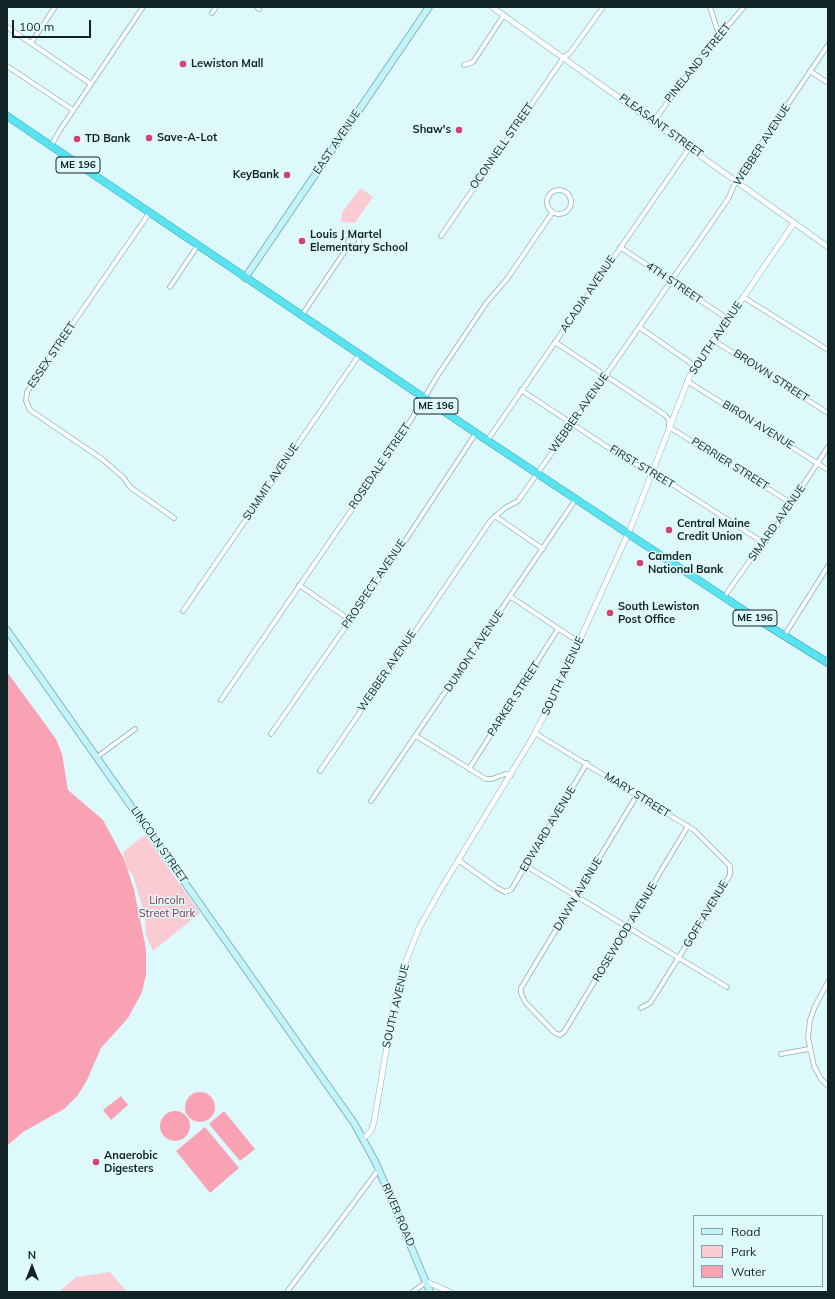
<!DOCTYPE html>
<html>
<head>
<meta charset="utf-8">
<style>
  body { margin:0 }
  #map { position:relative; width:835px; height:1299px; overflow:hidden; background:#def9fc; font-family:Mulish,sans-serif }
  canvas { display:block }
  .frame { position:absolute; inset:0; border:8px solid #122326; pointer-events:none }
  .legend { position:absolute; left:693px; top:1215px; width:130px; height:72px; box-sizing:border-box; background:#def9fc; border:1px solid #8ca3a6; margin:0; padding:5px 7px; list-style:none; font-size:12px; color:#122326 }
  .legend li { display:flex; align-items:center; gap:8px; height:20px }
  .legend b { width:20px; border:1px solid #8ca3a6 }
  .north { position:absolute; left:12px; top:1247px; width:40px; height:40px; -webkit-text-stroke:3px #def9fc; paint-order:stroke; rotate:0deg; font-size:11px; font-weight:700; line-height:16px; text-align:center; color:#122326 }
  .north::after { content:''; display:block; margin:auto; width:14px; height:18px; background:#122326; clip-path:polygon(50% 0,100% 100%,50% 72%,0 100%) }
  .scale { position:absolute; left:12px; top:20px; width:79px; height:18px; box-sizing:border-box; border:2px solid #122326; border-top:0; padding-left:5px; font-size:12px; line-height:14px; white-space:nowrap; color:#122326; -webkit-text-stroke:3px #def9fc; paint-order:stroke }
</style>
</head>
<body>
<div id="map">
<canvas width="835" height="1299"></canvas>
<div class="frame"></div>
<ul class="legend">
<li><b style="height:5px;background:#c1f4fa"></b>Road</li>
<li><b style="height:11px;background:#facbd3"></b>Park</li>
<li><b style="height:11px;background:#f8a2b3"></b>Water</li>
</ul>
<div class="north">N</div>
<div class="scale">100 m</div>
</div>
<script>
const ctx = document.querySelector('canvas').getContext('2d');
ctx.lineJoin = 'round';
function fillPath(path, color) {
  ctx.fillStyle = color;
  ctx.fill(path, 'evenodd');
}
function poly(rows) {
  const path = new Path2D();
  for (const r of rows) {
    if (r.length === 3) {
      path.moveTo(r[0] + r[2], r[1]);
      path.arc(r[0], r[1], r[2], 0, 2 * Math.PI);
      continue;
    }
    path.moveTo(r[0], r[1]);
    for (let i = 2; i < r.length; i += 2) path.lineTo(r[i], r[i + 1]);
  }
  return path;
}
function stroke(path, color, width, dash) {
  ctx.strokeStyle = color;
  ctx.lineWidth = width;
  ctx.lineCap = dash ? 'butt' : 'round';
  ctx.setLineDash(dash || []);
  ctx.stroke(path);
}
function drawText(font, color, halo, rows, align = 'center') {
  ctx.font = font + ' Mulish,sans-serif';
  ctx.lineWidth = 3;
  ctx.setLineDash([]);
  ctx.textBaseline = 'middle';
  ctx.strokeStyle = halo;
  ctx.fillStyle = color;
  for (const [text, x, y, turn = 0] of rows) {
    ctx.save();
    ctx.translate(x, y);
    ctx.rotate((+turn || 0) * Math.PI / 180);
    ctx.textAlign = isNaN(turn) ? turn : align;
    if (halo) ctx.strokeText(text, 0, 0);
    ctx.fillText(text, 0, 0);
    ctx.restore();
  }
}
fillPath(poly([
  [361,188,373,197,355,223,341,222,342,212],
  [145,835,200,913,153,951,146,935,145,916,133,875,127,868,123,852],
  [110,1272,127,1292,59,1292,76,1277]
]), '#facbd3');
fillPath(poly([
  [7,672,56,739,62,754,68,790,103,820,124,859,134,890,146,949,146,975,142,992,128,1018,101,1048,87,1080,78,1095,64,1109,23,1132,7,1146],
  [200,1107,15],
  [121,1096,128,1105,111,1120,103,1110],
  [224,1111,255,1149,240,1161,209,1124],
  [175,1126,15],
  [205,1127,239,1168,210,1193,176,1151]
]), '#f8a2b3');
const minor = poly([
  [257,7,259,9],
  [710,7,719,35],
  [212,13,216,7],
  [7,27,91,84],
  [31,43,55,7],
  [464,65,473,62,504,15],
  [7,66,73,110],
  [810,71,828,83],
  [654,121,695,64,744,7],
  [51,146,60,130,143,7],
  [559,202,12],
  [150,212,56,348,27,392,26,401,30,410,102,459,124,478,130,487,174,518],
  [441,236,564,57,570,53,603,7],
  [620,247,728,319],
  [170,287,198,245],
  [743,297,828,350],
  [302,315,347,248,355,247,359,242,358,235,350,232,344,236,343,244,347,248],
  [639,327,695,366],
  [713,340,828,413],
  [555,342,665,415,669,420,669,427,791,503],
  [687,381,828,470],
  [521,390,624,458,664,479,764,543],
  [487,441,690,147],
  [495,516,543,549],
  [299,585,350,620],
  [511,597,571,637,580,641],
  [724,597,756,552,770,536,828,447],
  [183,611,359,355],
  [784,636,828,566],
  [221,700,394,448,438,375,487,302,507,279,552,213],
  [535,733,694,830,730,866,730,875,654,997,650,1003,641,1008],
  [271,734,403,544,476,433],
  [416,736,486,779,492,779,505,774,511,775],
  [97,757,135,729],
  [469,769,558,629],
  [320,771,491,520,505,508,518,501,565,434,728,199,736,181,828,45],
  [637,795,521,988,521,993,525,1002,555,1033,560,1035,564,1032,688,826],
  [371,801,576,499],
  [458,860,496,887,505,892,511,890,587,763],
  [526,866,727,987],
  [828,982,815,1006,810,1020,808,1038,814,1066,821,1079,828,1086],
  [781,1054,809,1049],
  [287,1292,379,1169],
  [413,1292,426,1282]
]);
const tertiary = poly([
  [492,7,828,247],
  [363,1139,371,1131,374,1122,395,999,406,961,419,928,442,887,533,737,558,688,631,527,690,375,794,223],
  [427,1282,450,1292]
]);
const secondary = poly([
  [245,278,429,7],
  [7,630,354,1123,376,1163,430,1292]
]);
const trunk = poly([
  [7,116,476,433,751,615,828,663]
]);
stroke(minor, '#87b2b8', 5.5);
stroke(tertiary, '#87b2b8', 6);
stroke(secondary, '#87b2b8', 8);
stroke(trunk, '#269ba7', 8);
stroke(minor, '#fff', 4);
stroke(tertiary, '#fff', 5);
stroke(secondary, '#c1f4fa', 6);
stroke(trunk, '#5ae2f0', 7);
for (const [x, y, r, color] of [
  [183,64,4,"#d2446d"],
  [459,130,4,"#d2446d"],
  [149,138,4,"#d2446d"],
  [77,139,4,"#d2446d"],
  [287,175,4,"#d2446d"],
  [302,241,4,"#d2446d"],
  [669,530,4,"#d2446d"],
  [640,563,4,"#d2446d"],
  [610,613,4,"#d2446d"],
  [96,1162,4,"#d2446d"]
]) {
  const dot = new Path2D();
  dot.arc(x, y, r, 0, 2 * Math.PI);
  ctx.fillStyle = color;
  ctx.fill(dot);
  stroke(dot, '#def9fc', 1.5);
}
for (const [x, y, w] of [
  [78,165,44],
  [436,406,44],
  [755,618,44]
]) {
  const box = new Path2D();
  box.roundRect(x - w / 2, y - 8, w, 16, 3);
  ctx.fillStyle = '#def9fc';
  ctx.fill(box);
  stroke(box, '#122326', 1);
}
drawText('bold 10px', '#122326', null, [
  ["ME 196",78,165],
  ["ME 196",436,406],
  ["ME 196",755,618]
]);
drawText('11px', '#122326', '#def9fc', [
  ["PINELAND STREET",698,63,-51],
  ["PLEASANT STREET",661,126,36],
  ["EAST AVENUE",337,142,-56],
  ["WEBBER AVENUE",762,145,-57],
  ["OCONNELL STREET",502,146,-55],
  ["4TH STREET",674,283,34],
  ["ACADIA AVENUE",588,294,-56],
  ["SOUTH AVENUE",716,338,-56],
  ["ESSEX STREET",52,355,-56],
  ["BROWN STREET",771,376,33],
  ["WEBBER AVENUE",579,413,-55],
  ["BIRON AVENUE",758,425,32],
  ["PERRIER STREET",730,464,32],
  ["ROSEDALE STREET",380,466,-56],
  ["FIRST STREET",642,467,31],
  ["SUMMIT AVENUE",271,482,-56],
  ["SIMARD AVENUE",777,523,-55],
  ["PROSPECT AVENUE",374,584,-56],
  ["DUMONT AVENUE",474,651,-56],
  ["WEBBER AVENUE",387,671,-56],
  ["SOUTH AVENUE",563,676,-65],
  ["PARKER STREET",514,699,-57],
  ["MARY STREET",637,795,32],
  ["EDWARD AVENUE",548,829,-59],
  ["LINCOLN STREET",159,845,55],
  ["DAWN AVENUE",578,894,-59],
  ["GOFF AVENUE",706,914,-59],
  ["ROSEWOOD AVENUE",625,932,-59],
  ["SOUTH AVENUE",396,1006,-77],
  ["RIVER ROAD",398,1215,67]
]);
drawText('bold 11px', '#122326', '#def9fc', [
  ["Lewiston Mall",191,64],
  ["Shaw's",451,130,"right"],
  ["Save-A-Lot",157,138],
  ["TD Bank",85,139],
  ["KeyBank",279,175,"right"],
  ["Louis J Martel",310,235],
  ["Elementary School",310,248],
  ["Central Maine",677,524],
  ["Credit Union",677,537],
  ["Camden",648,557],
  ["National Bank",648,570],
  ["South Lewiston",618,607],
  ["Post Office",618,620],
  ["Anaerobic",104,1156],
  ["Digesters",104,1169]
], 'left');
drawText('11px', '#8f2e4a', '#def9fc', [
  ["Lincoln",167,901],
  ["Street Park",167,914]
]);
</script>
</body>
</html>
